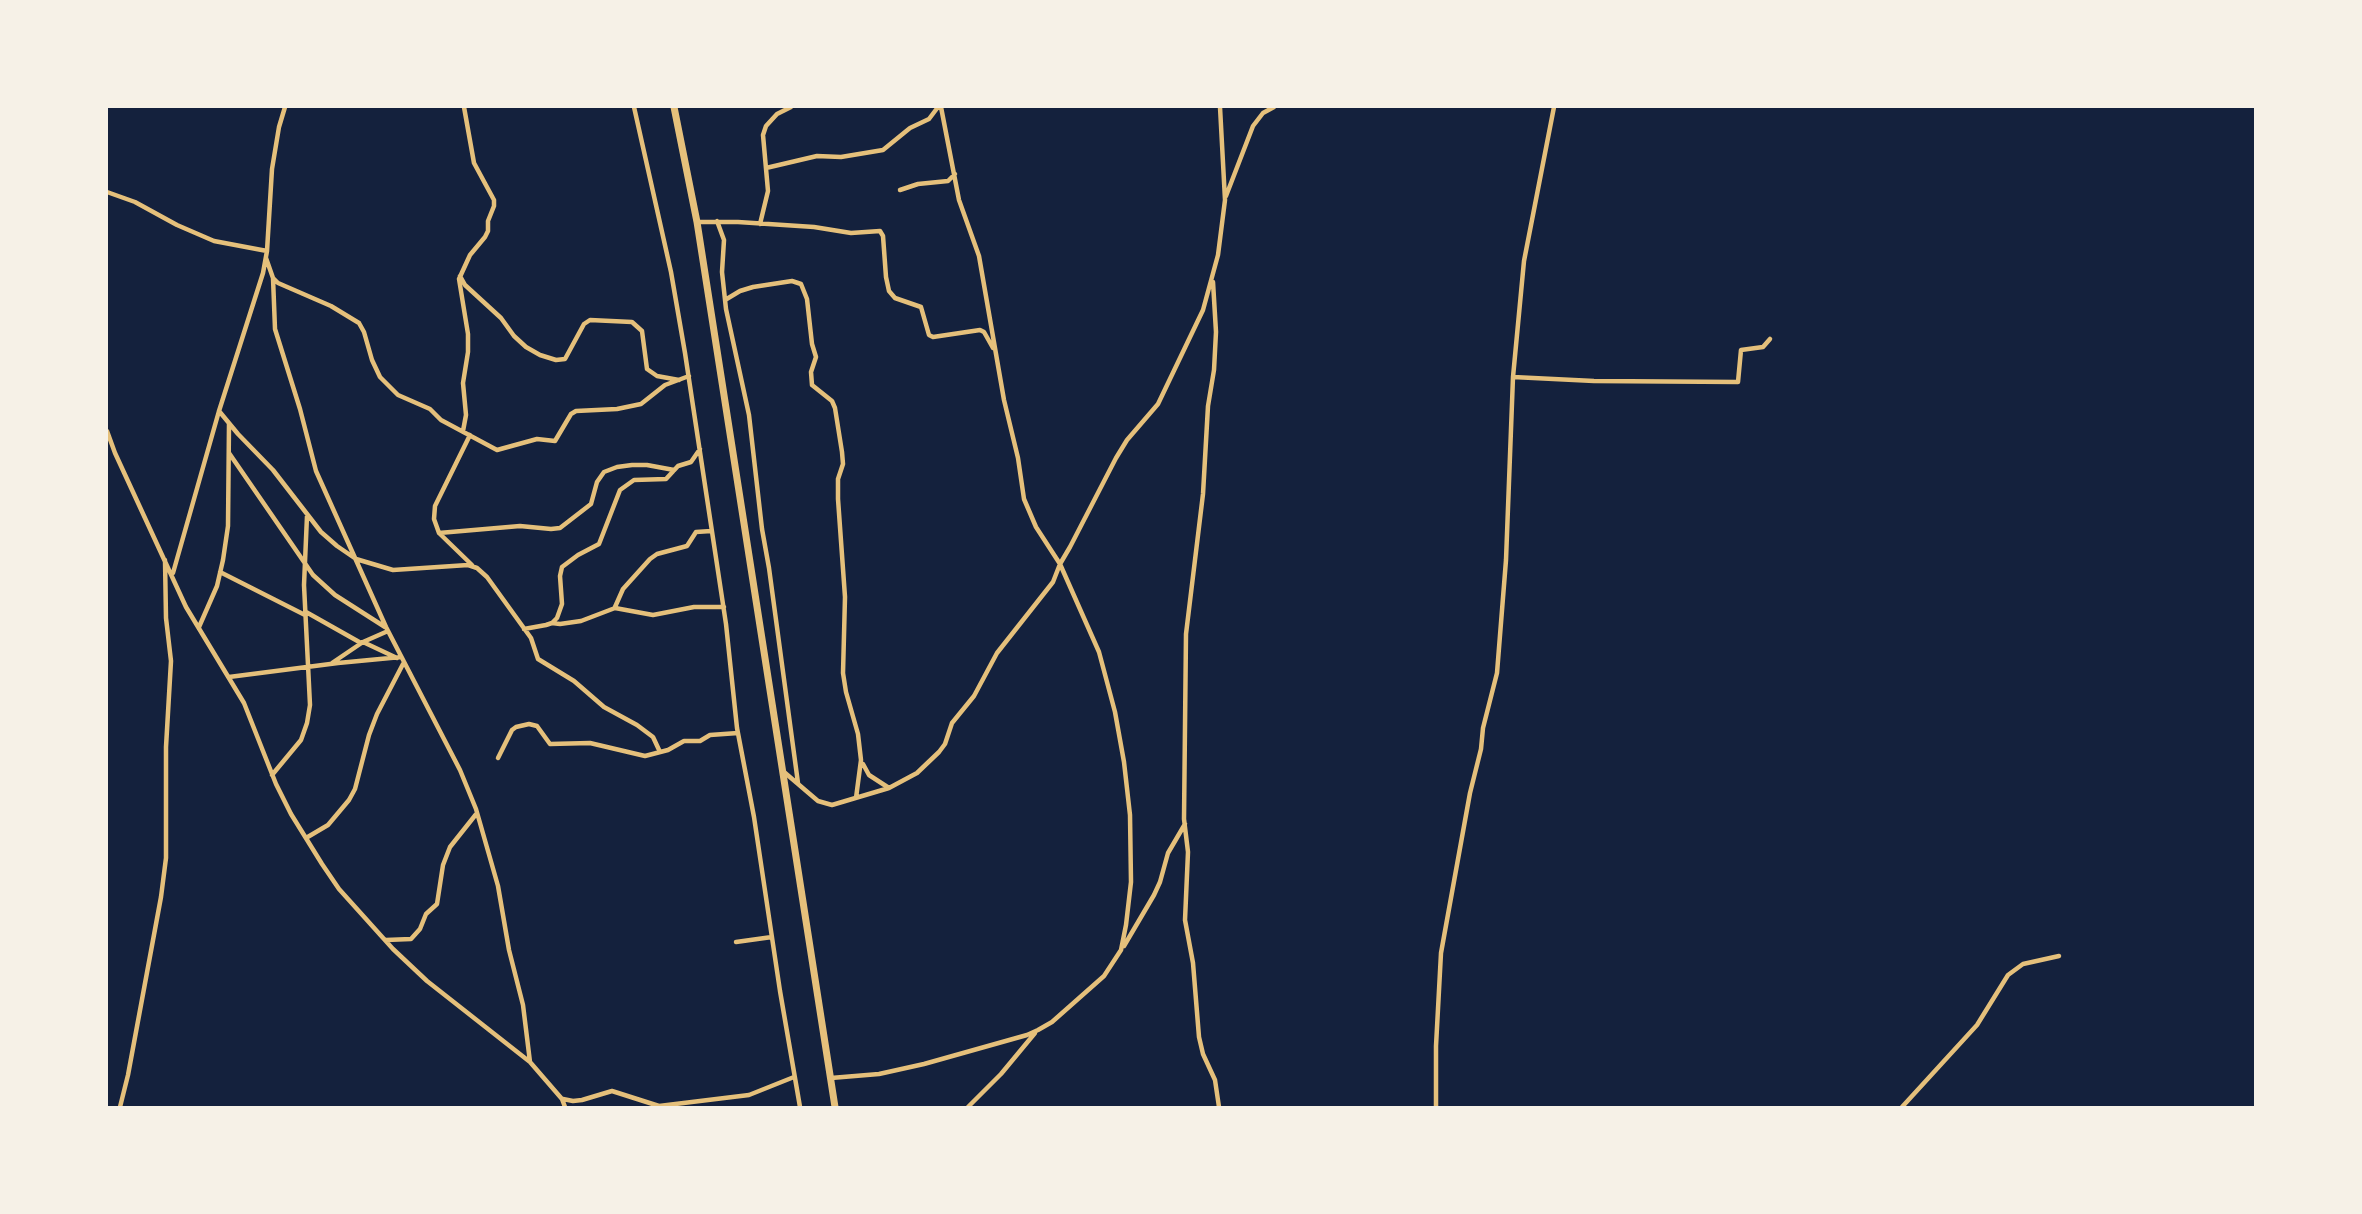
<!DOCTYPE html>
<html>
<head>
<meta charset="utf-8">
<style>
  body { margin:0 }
  #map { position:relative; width:2362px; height:1214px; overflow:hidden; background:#14213d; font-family:Literata,serif }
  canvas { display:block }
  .frame { position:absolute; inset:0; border:108px solid #f6f1e7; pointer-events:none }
</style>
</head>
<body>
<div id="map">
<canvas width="2362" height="1214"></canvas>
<div class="frame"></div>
</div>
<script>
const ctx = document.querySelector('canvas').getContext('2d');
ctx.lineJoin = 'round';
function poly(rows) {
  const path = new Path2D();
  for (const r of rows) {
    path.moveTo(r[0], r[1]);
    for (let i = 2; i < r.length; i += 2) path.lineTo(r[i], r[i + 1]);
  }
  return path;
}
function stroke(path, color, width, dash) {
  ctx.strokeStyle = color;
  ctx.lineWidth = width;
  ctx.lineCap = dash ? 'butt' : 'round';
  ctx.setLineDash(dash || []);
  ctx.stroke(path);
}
stroke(poly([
  [634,107,671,272,685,353,726,624,737,728,754,817,780,991,800,1107],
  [766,168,817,156,841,157,883,150,910,128,929,119,938,107],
  [900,190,918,184,948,181,955,174],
  [107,192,135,202,177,225,214,241,267,251],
  [1226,196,1253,126,1263,113,1274,107],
  [717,221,724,240,722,272,726,309,749,415,762,529,769,568,798,783],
  [697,222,738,222,814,227,851,233,880,231,883,236,886,277,889,291,895,298,921,307,929,335,933,337,980,330,984,332,993,348],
  [760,224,768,191,763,135,766,126,777,114,791,107],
  [266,258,273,278,278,283,331,306,359,323,364,332,372,360,380,377,398,395,430,409,441,420,497,450,537,439,555,441,571,414,576,411,617,409,641,404,665,385,689,376],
  [460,276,465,285,501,318,514,336,526,347,540,355,556,360,565,359,584,324,590,320,632,322,642,331,647,369,657,376,679,380],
  [273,278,275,329,300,409,316,471,386,627,460,770,476,809,498,886,509,950,523,1005,530,1062],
  [1213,282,1216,332,1214,370,1208,406,1203,494,1186,634,1184,819,1188,852,1185,920,1193,963,1199,1037,1203,1054,1215,1080,1219,1107],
  [725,300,740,291,753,287,792,281,801,284,807,299,812,344,816,357,811,372,812,385,832,401,835,408,842,452,843,464,838,479,838,499,845,597,843,673,846,692,858,734,861,760,856,798],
  [1513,377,1594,381,1738,382,1741,350,1763,347,1770,339],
  [219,411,238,434,273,470,321,532,337,546,356,559,393,570,468,565,477,568,487,577,531,638,538,659,574,681,604,707,637,725,653,737,660,752],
  [107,431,115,453,186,607,244,703,276,784,291,814,322,864,339,889,393,949,427,981,530,1062,562,1099,565,1107],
  [463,431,466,415,463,383,468,352,468,334,459,279,470,255,485,237,488,231,488,221,494,206,494,200,474,163,464,107],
  [470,435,435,506,434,519,439,533,472,565],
  [229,453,313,575,335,595,385,627],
  [439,533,520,526,551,529,560,528,591,504,597,482,604,472,617,467,632,465,647,465,674,470],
  [220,572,305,615],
  [173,573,219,411,263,273,267,251,272,169,279,127,285,107],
  [615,607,623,589,650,559,657,554,687,546,696,532,711,531],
  [306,612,361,643],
  [552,623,560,624,581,621,615,608,653,615,694,607,724,607],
  [199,627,217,586,223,560,228,526,229,424],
  [524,629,546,625,552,623,557,618,562,604,560,576,562,567,578,555,599,544,620,490,634,480,666,479,678,466,691,462,700,449],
  [363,642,397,658],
  [332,663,363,642,388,631],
  [229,677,338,663,401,657],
  [498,758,512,730,516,727,529,724,537,726,550,744,590,743,645,756,668,750,684,741,700,741,710,735,738,733],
  [863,764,869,775,889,788],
  [784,772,818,801,832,805,889,788,917,773,939,752,945,744,952,723,974,696,997,653,1053,582,1060,564,1070,547,1116,458,1127,440,1158,404,1203,310,1218,255,1225,200,1220,107],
  [272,775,301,740,307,723,310,705,304,585,307,516],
  [306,838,328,825,349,800,355,789,369,735,377,714,403,664],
  [386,940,411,939,420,929,426,914,437,904,443,865,450,847,477,813],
  [736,942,772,937],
  [1124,946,1154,895,1160,882,1168,853,1185,824],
  [831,1078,879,1074,924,1064,1027,1035,1038,1030,1052,1022,1104,976,1121,950,1126,925,1131,882,1130,815,1124,762,1115,712,1099,652,1060,564,1036,527,1024,499,1018,458,1004,400,979,256,959,200,941,107],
  [563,1099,573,1101,582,1100,612,1091,659,1106,749,1095,794,1077],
  [120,1107,128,1075,161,897,166,858,166,747,171,661,166,618,165,560],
  [968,1107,1001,1074,1035,1033],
  [1436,1107,1436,1046,1441,953,1470,793,1481,749,1483,728,1497,673,1506,560,1513,377,1524,261,1554,107],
  [1902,1107,1977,1025,2008,975,2023,964,2059,956]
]), '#e5c07b', 4.5);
stroke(poly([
  [674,107,697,222,835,1107]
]), '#e5c07b', 7);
</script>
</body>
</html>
